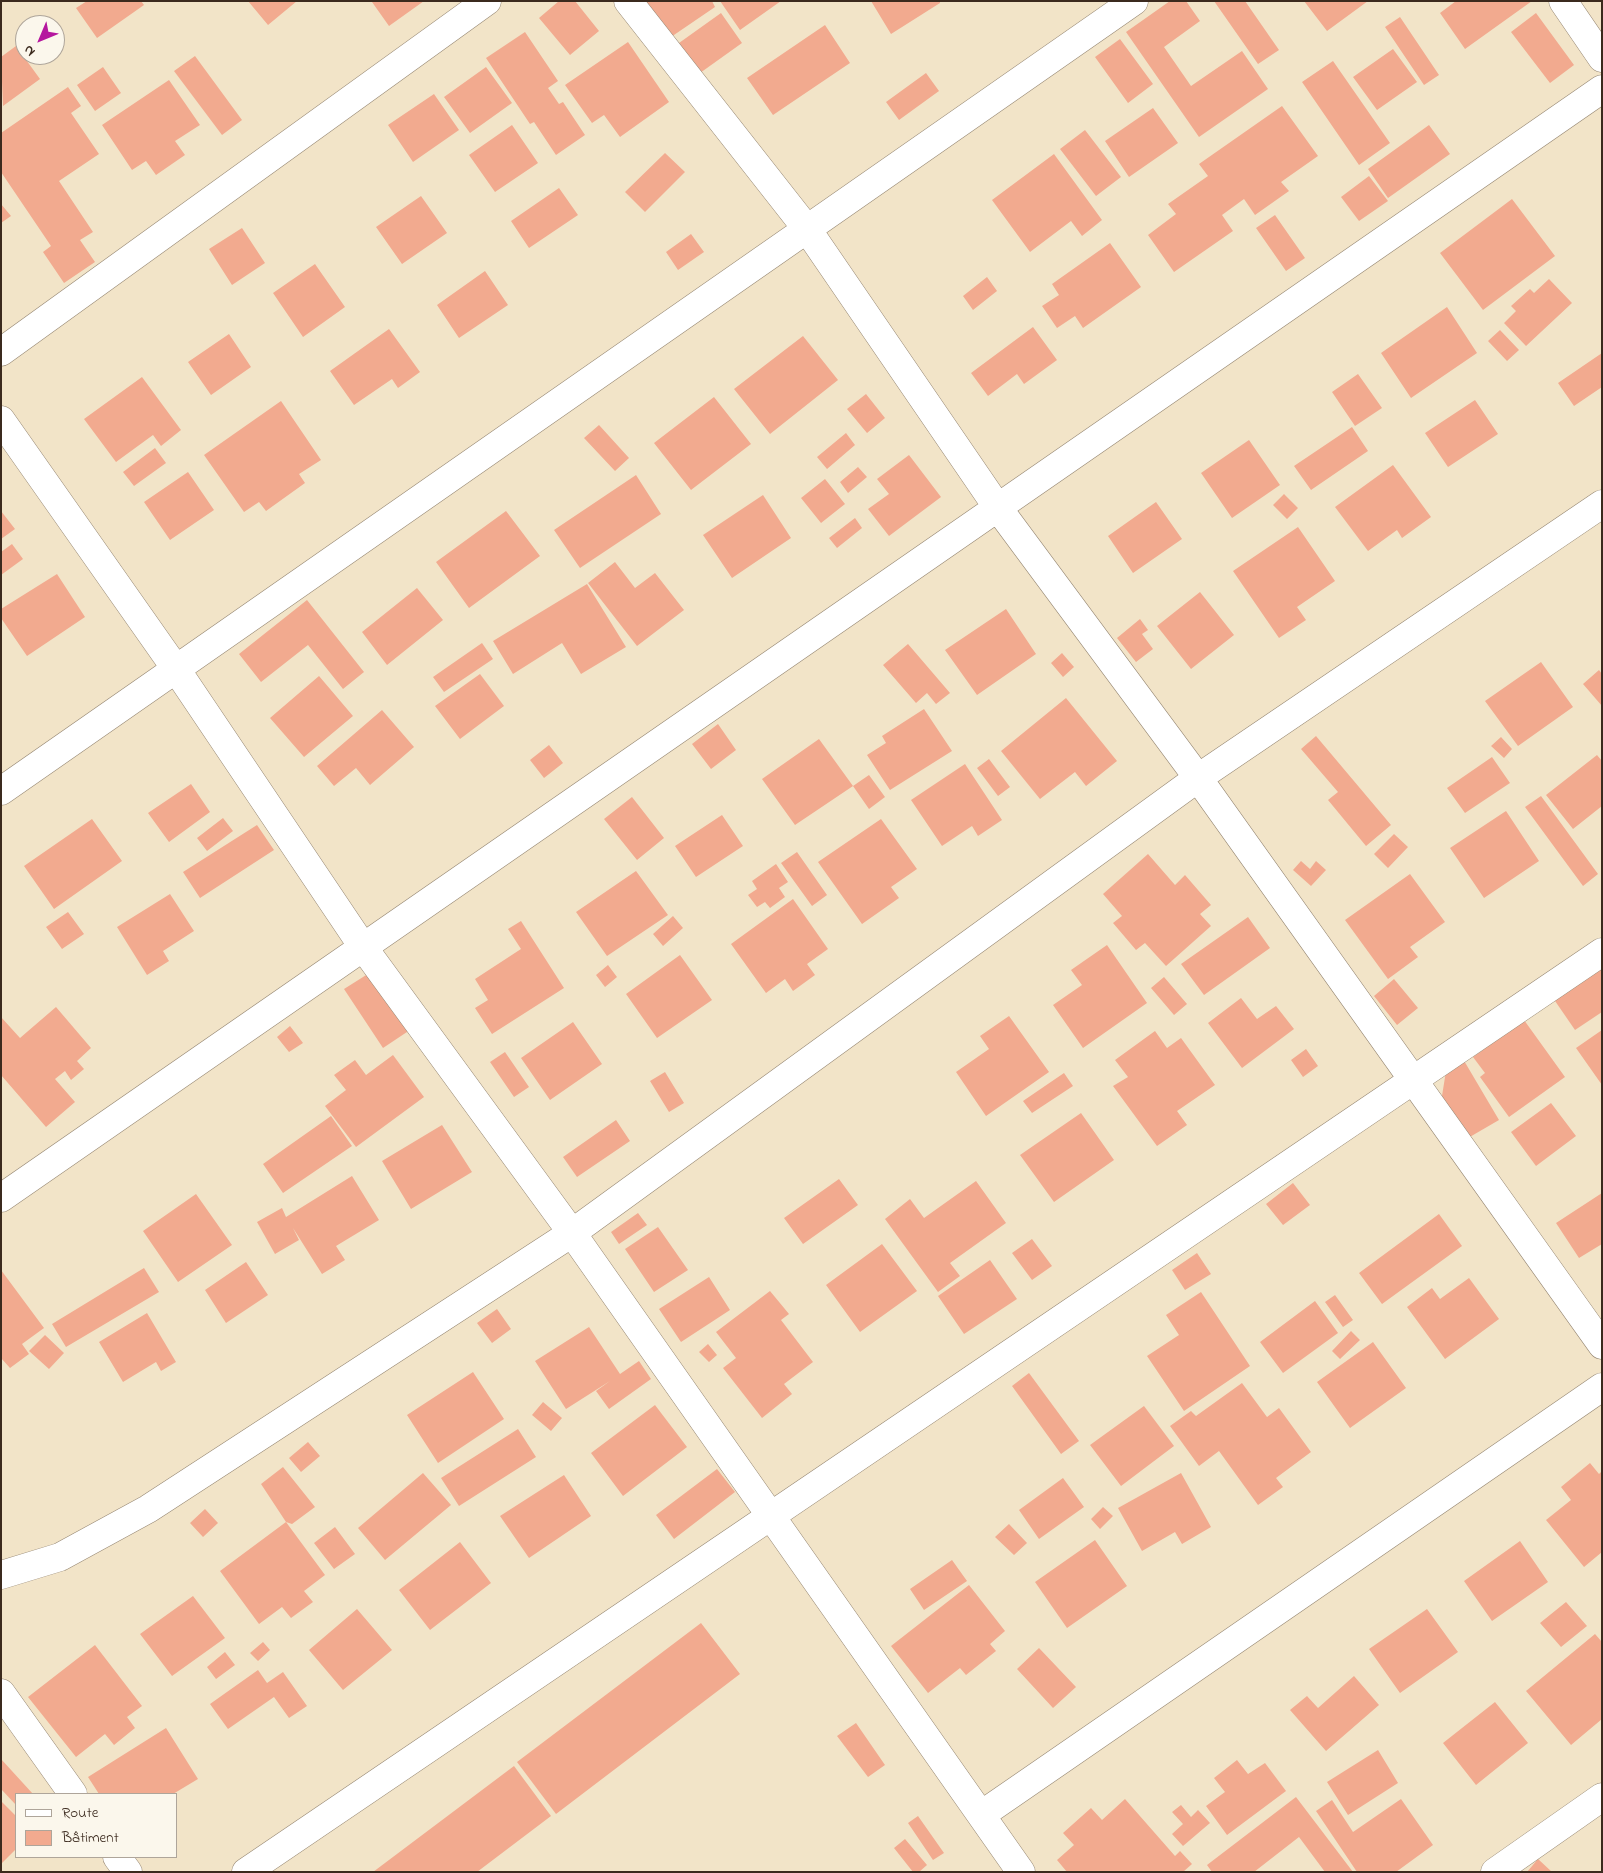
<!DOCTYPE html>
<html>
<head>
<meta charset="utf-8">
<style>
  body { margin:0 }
  #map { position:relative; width:1603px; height:1873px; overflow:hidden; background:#f2e4c8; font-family:"Indie Flower",sans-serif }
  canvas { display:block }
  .frame { position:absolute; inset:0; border:2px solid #3b2a1e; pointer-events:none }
  .legend { position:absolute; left:15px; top:1793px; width:162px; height:65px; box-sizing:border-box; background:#fbf7ec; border:1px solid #aea59a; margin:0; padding:6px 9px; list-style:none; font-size:15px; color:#3b2a1e }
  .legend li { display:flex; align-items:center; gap:10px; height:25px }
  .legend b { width:25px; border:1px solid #aea59a }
  .north { position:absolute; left:15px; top:15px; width:50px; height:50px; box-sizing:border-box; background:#fbf7ec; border:1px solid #aea59a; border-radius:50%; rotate:225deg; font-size:14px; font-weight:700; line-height:20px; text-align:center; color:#3b2a1e }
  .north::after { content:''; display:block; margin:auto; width:18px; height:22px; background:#b5179e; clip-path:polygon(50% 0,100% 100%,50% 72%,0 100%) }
</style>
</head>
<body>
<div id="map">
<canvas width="1603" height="1873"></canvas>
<div class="frame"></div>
<ul class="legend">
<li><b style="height:6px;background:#fff"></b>Route</li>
<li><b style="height:14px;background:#f2aa8f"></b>Bâtiment</li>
</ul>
<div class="north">N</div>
</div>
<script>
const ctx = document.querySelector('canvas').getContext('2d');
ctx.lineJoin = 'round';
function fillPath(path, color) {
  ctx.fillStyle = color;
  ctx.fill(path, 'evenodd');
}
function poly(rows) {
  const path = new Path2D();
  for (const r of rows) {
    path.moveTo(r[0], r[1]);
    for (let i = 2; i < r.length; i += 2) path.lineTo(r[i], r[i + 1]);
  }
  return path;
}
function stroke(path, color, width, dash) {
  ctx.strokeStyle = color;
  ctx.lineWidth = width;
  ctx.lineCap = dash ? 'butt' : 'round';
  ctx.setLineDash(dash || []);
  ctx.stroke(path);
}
fillPath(poly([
  [87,1,141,1,144,5,97,38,76,8],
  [248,1,297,1,268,25],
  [373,1,424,1,389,26,372,2],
  [559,1,575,1,599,31,570,55,539,18],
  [646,1,712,1,715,7,671,37],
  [720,1,781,1,740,30],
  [871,1,940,1,940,3,891,34],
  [1170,1,1186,1,1200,21,1164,47,1191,86,1242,51,1268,89,1199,137,1126,32],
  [1214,1,1245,1,1279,50,1258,64],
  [1304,1,1368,1,1327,31],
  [1456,1,1532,1,1465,49,1440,13],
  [721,13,742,43,700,73,679,43],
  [1536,13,1574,65,1550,83,1511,32],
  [1400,17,1439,75,1424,85,1385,27],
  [825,25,850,63,773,115,747,78],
  [525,32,558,81,548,88,559,104,563,102,585,135,556,155,534,122,530,124,486,58],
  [1120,39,1153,84,1128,103,1095,57],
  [628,42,669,102,620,137,604,115,592,123,565,85],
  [16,46,40,79,3,106,1,57],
  [1393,49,1417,82,1377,110,1353,77],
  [195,56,242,120,222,135,174,71],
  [1333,61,1390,143,1359,165,1302,82],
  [103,67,121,93,95,111,77,85],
  [486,67,512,103,470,133,444,97],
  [926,73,939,91,899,120,886,102],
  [169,80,200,125,175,141,185,155,156,175,146,161,132,170,102,125],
  [68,87,81,106,71,113,99,154,59,181,93,232,80,240,95,262,64,283,43,252,51,246,1,172,1,133],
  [434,94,459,130,413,162,388,125],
  [1282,106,1318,156,1281,182,1289,191,1255,215,1244,199,1222,215,1233,231,1174,272,1148,235,1176,214,1168,204,1208,176,1199,164],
  [1153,108,1178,143,1129,177,1105,141],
  [512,125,538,163,495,192,469,155],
  [1429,125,1450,154,1388,198,1368,169],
  [1085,130,1121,177,1096,196,1060,149],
  [665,153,685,172,645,212,625,192],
  [1054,154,1102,220,1082,236,1071,221,1030,252,992,200],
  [1369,176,1388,201,1359,221,1341,197],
  [559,188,578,215,529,248,511,221],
  [421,196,447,233,402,264,376,227],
  [1512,199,1555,256,1483,310,1440,253],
  [1,204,11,216,1,223],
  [1275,215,1305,258,1286,271,1256,228],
  [242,228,265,263,232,285,209,249],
  [691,234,704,252,678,270,666,252],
  [1110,243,1141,287,1083,328,1075,316,1057,328,1042,306,1059,295,1052,284],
  [315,264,345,307,303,337,273,293],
  [485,271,508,305,459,338,437,305],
  [987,277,997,291,973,310,963,296],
  [1549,279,1572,303,1526,346,1504,323,1516,311,1511,306,1530,289,1534,293],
  [1447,307,1477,353,1411,398,1381,353],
  [1033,327,1057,360,1024,384,1017,374,988,396,971,373],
  [389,329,420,372,398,388,392,379,354,405,330,371],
  [1500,330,1519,350,1507,361,1488,341],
  [229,334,251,367,211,395,188,362],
  [803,336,838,380,770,434,734,389],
  [1602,353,1602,387,1574,406,1558,383],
  [1358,374,1382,408,1355,426,1332,392],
  [142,377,181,430,161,446,153,435,116,462,84,419],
  [866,394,885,418,867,433,847,409],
  [714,397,751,444,691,490,654,443],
  [1475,400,1498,434,1448,467,1425,433],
  [281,401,321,460,299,474,305,483,266,511,259,502,244,512,204,455],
  [599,425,629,458,615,471,584,438],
  [1352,427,1368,451,1311,490,1294,466],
  [846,433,855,445,827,469,817,457],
  [1249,440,1280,485,1232,518,1201,473],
  [155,448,166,463,134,486,123,472],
  [909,455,941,497,889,536,868,509,889,494,877,479],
  [1393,465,1431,517,1402,538,1397,530,1368,551,1335,507],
  [858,467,867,477,848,493,840,482],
  [188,472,214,510,170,540,144,502],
  [636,475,661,514,580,568,554,530],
  [825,479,845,504,821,523,801,498],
  [1284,494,1298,508,1287,519,1273,505],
  [763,495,791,538,732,578,703,535],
  [1156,502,1182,539,1133,573,1108,536],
  [1,511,15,529,1,539],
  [506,511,540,556,469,608,436,562],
  [855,518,862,528,837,548,829,538],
  [1298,527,1335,581,1297,607,1306,620,1279,638,1233,571],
  [12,544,23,559,1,575,1,552],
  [615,562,635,588,655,573,684,610,637,646,588,583],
  [57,574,85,617,27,656,1,618,1,609],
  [587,584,626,647,581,674,562,643,513,674,493,641],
  [417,588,443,620,387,665,362,632],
  [1200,592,1234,635,1191,669,1157,626],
  [307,600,364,672,343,689,308,645,261,682,239,654],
  [1006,609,1036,654,977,695,945,650],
  [1140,619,1148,630,1142,634,1153,649,1136,662,1117,638],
  [482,643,493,659,444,692,433,677],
  [908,644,950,693,936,704,927,693,916,703,883,665],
  [1062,653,1074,667,1063,677,1051,663],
  [1541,662,1573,707,1518,746,1485,701],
  [1599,670,1602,674,1602,706,1583,684],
  [480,674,504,706,460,739,435,706],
  [319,676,353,716,304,757,270,718],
  [1066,698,1117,761,1086,786,1075,772,1040,799,1001,751],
  [924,709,952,751,890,790,867,755,886,743,882,736],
  [382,710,414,747,370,785,356,768,334,786,317,766],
  [718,724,736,750,711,769,692,744],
  [1316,736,1391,825,1366,846,1328,800,1338,792,1301,749],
  [1501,737,1512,749,1504,758,1491,746],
  [819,739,853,786,795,825,762,779],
  [549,745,563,763,544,778,530,760],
  [1597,755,1602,761,1602,806,1573,829,1546,795],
  [1492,757,1510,783,1465,813,1447,788],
  [989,759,1010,787,998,796,977,768],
  [965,764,1002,820,978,836,972,826,942,846,911,800],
  [869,775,885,797,869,809,853,786],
  [191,784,210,812,169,842,148,813],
  [1541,796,1598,874,1583,886,1525,807],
  [632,797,664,838,637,860,604,819],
  [1506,811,1539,861,1484,898,1450,848],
  [722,815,743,846,696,877,675,846],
  [223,818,233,831,207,851,197,838],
  [92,819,122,861,54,909,24,866],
  [881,819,917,869,891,887,899,898,862,924,818,862],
  [257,825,274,850,200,898,183,872],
  [1394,834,1408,847,1388,868,1374,854],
  [797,852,827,895,812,906,781,863],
  [1148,854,1175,885,1185,875,1211,905,1200,914,1211,926,1166,966,1145,943,1136,950,1113,923,1122,916,1103,894],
  [1301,861,1310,869,1316,861,1326,870,1311,886,1293,870],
  [776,864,788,882,779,888,785,897,770,908,765,902,757,907,748,895,757,889,752,881],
  [636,871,668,915,607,956,576,912],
  [1410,874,1445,922,1410,947,1418,957,1388,979,1345,920],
  [170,894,194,931,163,951,169,961,147,975,117,927],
  [793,899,828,949,807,964,815,975,793,991,785,979,766,993,731,944],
  [68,912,84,934,62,949,46,927],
  [673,916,683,928,663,946,653,934],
  [1248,917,1270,948,1204,995,1181,964],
  [521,921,564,988,492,1034,475,1008,488,1000,475,979,521,949,508,929],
  [1107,945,1147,1003,1083,1048,1053,1005,1082,985,1071,970],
  [680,955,712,1000,657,1038,626,994],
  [1602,964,1602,1012,1575,1030,1553,998],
  [608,965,617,977,605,987,596,975],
  [371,972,410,1030,383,1048,344,989],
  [1164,977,1187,1004,1174,1015,1151,988],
  [1394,979,1418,1008,1397,1025,1374,996],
  [1241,998,1257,1019,1276,1006,1294,1029,1242,1068,1208,1023],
  [56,1007,91,1048,77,1061,84,1069,71,1080,65,1071,55,1079,75,1102,46,1127,1,1075,1,1017,20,1038],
  [1009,1016,1049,1072,986,1116,956,1072,989,1049,980,1036],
  [1524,1020,1565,1077,1509,1117,1480,1077,1485,1073,1473,1057],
  [573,1022,602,1064,550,1100,521,1058],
  [290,1026,303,1043,289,1052,277,1037],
  [1602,1030,1602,1085,1576,1048],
  [1155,1031,1167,1048,1181,1038,1215,1085,1177,1111,1187,1125,1157,1146,1113,1086,1128,1077,1115,1060],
  [1306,1049,1318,1066,1303,1077,1291,1060],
  [505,1052,529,1087,514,1097,490,1062],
  [393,1055,424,1097,356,1147,325,1106,346,1090,334,1075,355,1060,366,1075],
  [1463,1059,1499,1120,1468,1138,1442,1096,1446,1071],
  [665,1072,684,1103,669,1112,650,1081],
  [1064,1073,1073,1086,1032,1113,1023,1101],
  [1551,1103,1576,1136,1536,1166,1511,1132],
  [1081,1113,1114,1160,1054,1202,1020,1155],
  [331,1116,352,1146,283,1193,263,1164],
  [616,1120,630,1141,577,1177,563,1157],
  [442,1125,472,1172,411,1209,382,1161],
  [352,1176,379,1220,336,1246,345,1260,322,1274,293,1228,299,1240,275,1254,257,1222,282,1208,286,1217],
  [839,1179,858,1205,803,1244,784,1218],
  [976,1181,1006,1223,950,1263,960,1276,938,1292,885,1219,910,1199,924,1218],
  [1293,1183,1310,1205,1283,1225,1266,1204],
  [1602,1193,1602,1244,1579,1258,1556,1223],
  [196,1194,232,1245,178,1282,143,1231],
  [638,1213,647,1225,619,1244,611,1232],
  [1439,1214,1462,1246,1382,1304,1359,1273],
  [658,1227,688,1270,654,1292,625,1249],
  [1032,1239,1052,1266,1032,1280,1012,1253],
  [882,1244,917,1291,860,1332,826,1285],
  [1197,1253,1211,1274,1185,1290,1172,1270],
  [990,1260,1017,1299,964,1334,938,1296],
  [246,1262,268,1295,226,1323,205,1290],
  [144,1268,159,1292,66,1347,52,1324],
  [1,1270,44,1328,22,1344,29,1354,10,1368,1,1358],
  [709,1277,730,1310,681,1342,659,1309],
  [1469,1278,1499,1319,1445,1359,1407,1307,1432,1288,1440,1299],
  [770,1291,789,1314,781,1320,813,1362,784,1384,792,1394,762,1418,723,1368,736,1358,716,1332],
  [1201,1292,1250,1366,1184,1411,1147,1356,1179,1335,1166,1315],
  [1335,1295,1353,1320,1343,1327,1325,1302],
  [1315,1301,1338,1333,1283,1373,1260,1342],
  [497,1309,511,1329,492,1343,477,1323],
  [147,1313,176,1362,161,1371,156,1362,123,1382,99,1342],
  [589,1327,620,1374,639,1361,651,1379,609,1409,596,1391,610,1381,566,1409,535,1361],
  [1351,1331,1360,1340,1340,1359,1332,1351],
  [45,1335,64,1353,49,1369,29,1351],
  [1373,1342,1406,1388,1350,1428,1317,1382],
  [708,1344,717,1355,709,1362,699,1352],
  [473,1372,504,1419,438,1463,407,1415],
  [1029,1373,1079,1441,1061,1454,1012,1386],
  [1242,1383,1267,1417,1279,1408,1311,1452,1276,1478,1283,1487,1258,1505,1219,1451,1199,1466,1170,1426,1191,1411,1196,1416],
  [543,1402,562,1418,551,1431,532,1415],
  [655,1405,687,1447,623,1496,591,1453],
  [1144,1406,1174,1446,1121,1486,1090,1445],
  [518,1429,536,1457,459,1506,441,1478],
  [308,1442,320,1456,301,1472,289,1458],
  [1590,1463,1599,1474,1602,1471,1602,1552,1584,1567,1546,1520,1571,1500,1561,1487],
  [283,1467,315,1507,292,1524,286,1522,261,1484],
  [717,1469,735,1492,674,1539,656,1515],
  [423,1473,451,1505,385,1560,358,1528],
  [1181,1473,1211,1527,1182,1544,1175,1532,1142,1551,1118,1508],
  [564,1475,591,1516,529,1558,500,1516],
  [1063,1478,1084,1507,1039,1539,1019,1510],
  [1103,1507,1113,1516,1100,1529,1091,1519],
  [205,1509,218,1523,203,1537,190,1523],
  [286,1522,325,1575,304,1591,313,1602,291,1618,282,1607,259,1624,220,1571],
  [1009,1524,1027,1543,1014,1555,995,1537],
  [335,1527,355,1554,334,1569,314,1543],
  [1095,1540,1127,1586,1067,1628,1035,1582],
  [1520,1541,1548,1582,1492,1621,1464,1581],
  [460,1542,491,1583,430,1630,399,1590],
  [952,1560,967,1581,924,1610,910,1589],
  [969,1585,1005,1631,990,1644,996,1651,966,1675,960,1668,928,1693,891,1646],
  [193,1596,225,1638,172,1676,140,1634],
  [1566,1602,1587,1626,1561,1647,1540,1623],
  [357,1609,392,1650,343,1690,309,1650],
  [1427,1609,1458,1652,1400,1693,1369,1649],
  [701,1623,740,1674,556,1814,517,1762],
  [1595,1634,1602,1642,1602,1719,1571,1745,1526,1691],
  [263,1642,270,1650,258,1661,250,1653],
  [95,1645,142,1706,127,1717,135,1728,114,1745,105,1734,76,1757,28,1697],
  [1039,1648,1076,1687,1053,1708,1017,1669],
  [225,1652,235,1665,216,1679,207,1667],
  [258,1670,267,1683,283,1672,307,1706,289,1718,274,1697,228,1729,210,1704],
  [1354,1676,1379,1705,1326,1751,1290,1710,1307,1696,1318,1708],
  [1495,1702,1528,1743,1476,1785,1443,1743],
  [856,1723,885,1765,868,1777,837,1736],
  [166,1728,198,1779,173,1794,99,1794,88,1777],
  [1378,1750,1398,1783,1348,1815,1327,1782],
  [1,1759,33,1794,16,1794,16,1805,1,1789],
  [1237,1760,1248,1774,1265,1763,1286,1791,1227,1835,1206,1806,1225,1792,1214,1778],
  [514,1766,551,1816,477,1872,373,1872],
  [1296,1797,1353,1872,1325,1872,1299,1837,1254,1872,1212,1872,1207,1865],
  [1125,1799,1175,1856,1180,1851,1192,1864,1183,1872,1067,1872,1057,1860,1074,1845,1063,1833,1091,1808,1102,1820],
  [1401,1799,1433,1845,1396,1872,1357,1872,1316,1811,1332,1800,1353,1832],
  [1,1801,16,1816,16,1849,1,1864],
  [1181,1805,1191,1817,1198,1810,1210,1823,1183,1846,1172,1834,1183,1824,1172,1812],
  [918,1816,944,1853,933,1860,908,1823],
  [905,1839,927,1865,919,1872,913,1872,894,1848],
  [1538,1859,1552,1872,1527,1872]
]), '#f2aa8f');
const minor = poly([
  [628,1,807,229,998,508,1198,778,1602,1345],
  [1563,1,1602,58],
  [1,352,487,1],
  [1,420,176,669,363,947,572,1233,1021,1872],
  [1,791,1134,1],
  [1,1198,1602,89],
  [1,1575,60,1557,148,1509,572,1233,1198,778,1602,504],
  [1,1693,73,1794],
  [981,1815,1602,1387],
  [117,1857,128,1872],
  [246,1872,1602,952],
  [1495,1872,1602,1797]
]);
stroke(minor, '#968773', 29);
stroke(minor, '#fff', 28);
</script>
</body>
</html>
